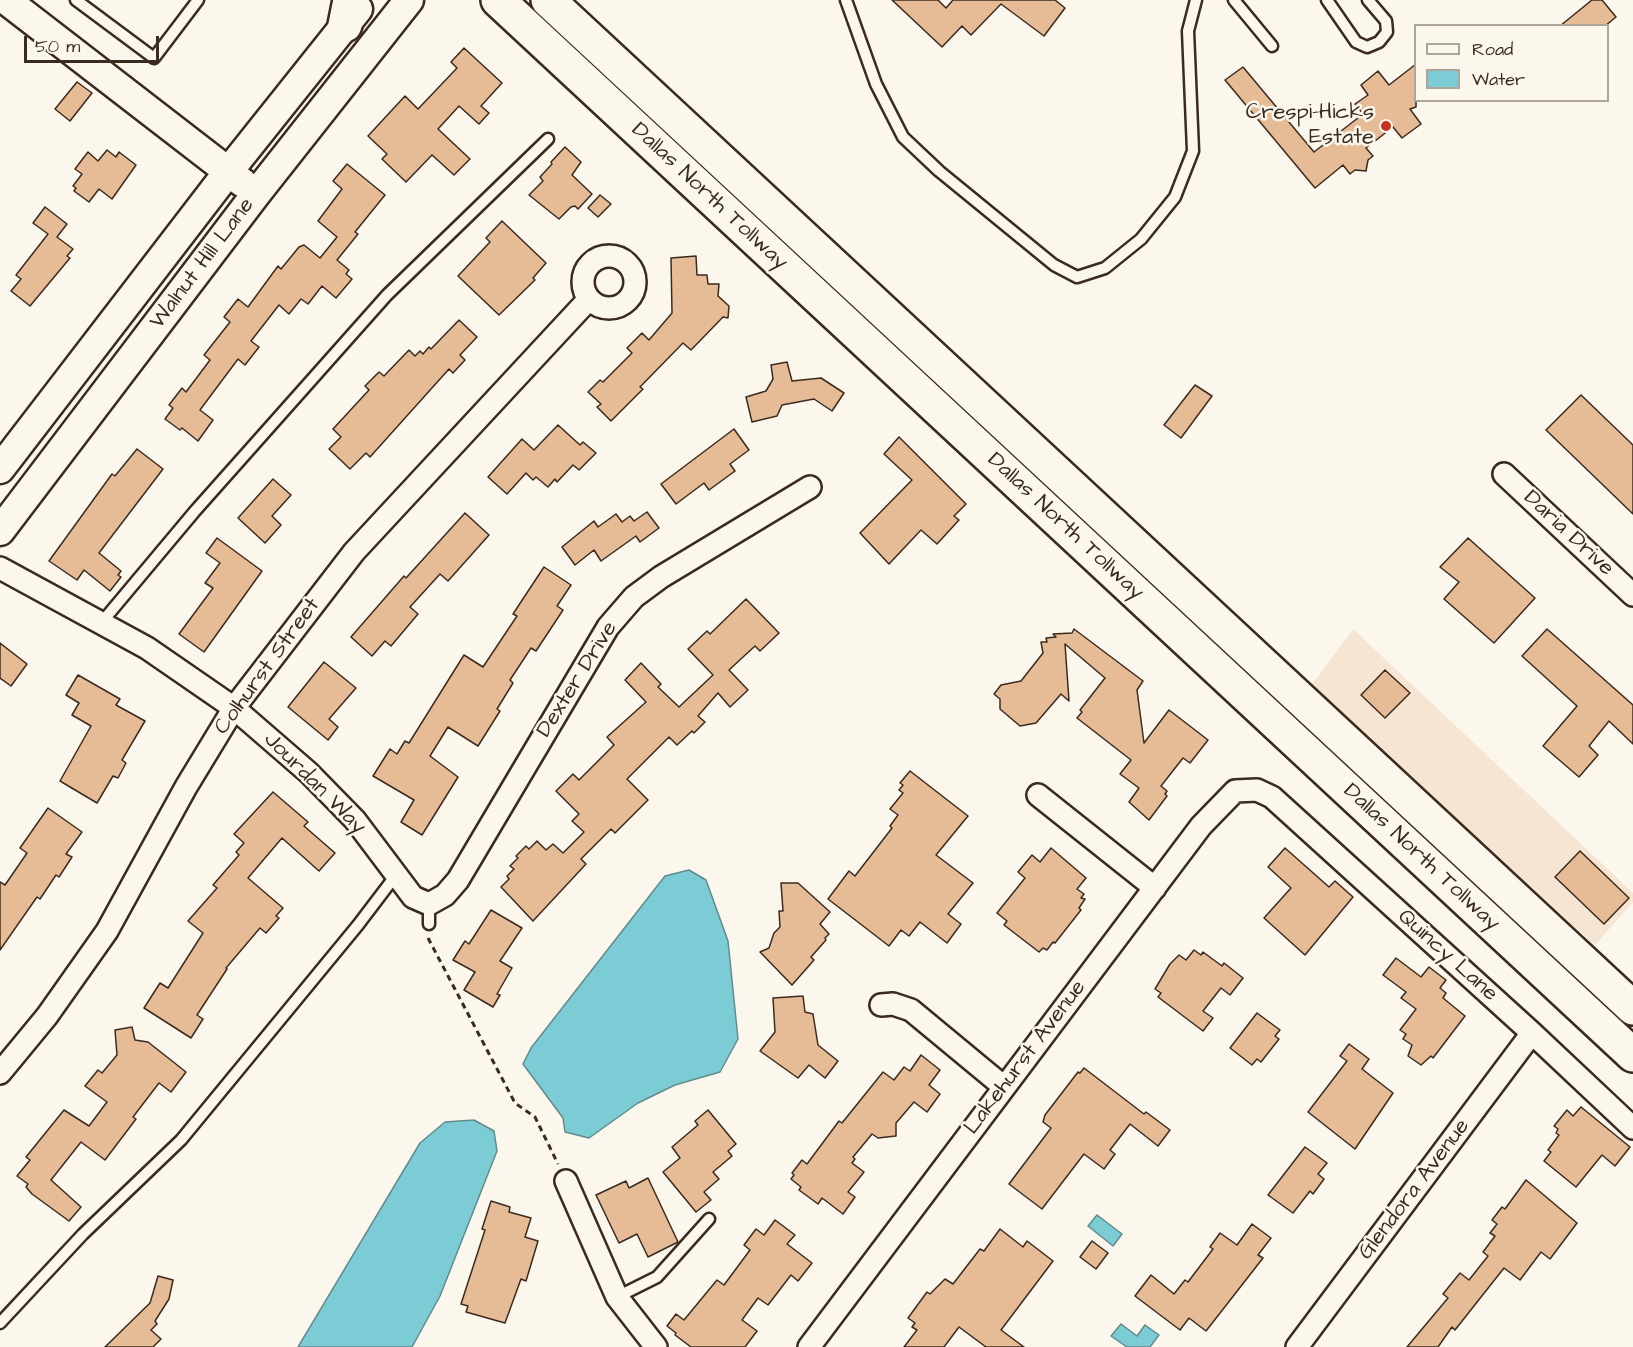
<!DOCTYPE html>
<html>
<head>
<meta charset="utf-8">
<style>
  body { margin:0 }
  #map { position:relative; width:1633px; height:1347px; overflow:hidden; background:#fbf7ec; font-family:"Architects Daughter",sans-serif }
  canvas { display:block }
  .legend { position:absolute; left:1414px; top:24px; width:195px; height:78px; box-sizing:border-box; background:#fbf7ec; border:2px solid #aea59a; margin:0; padding:8px 10px; list-style:none; font-size:18px; color:#3b2a1e }
  .legend li { display:flex; align-items:center; gap:12px; height:30px }
  .legend b { width:30px; border:2px solid #aea59a }
  .scale { position:absolute; left:24px; top:36px; width:135px; height:27px; box-sizing:border-box; border:3px solid #3b2a1e; border-top:0; padding-left:8px; font-size:18px; line-height:21px; white-space:nowrap; color:#3b2a1e; -webkit-text-stroke:4px #fbf7ec; paint-order:stroke }
</style>
</head>
<body>
<div id="map">
<canvas width="1633" height="1347"></canvas>
<ul class="legend">
<li><b style="height:8px;background:#fbf7ec"></b>Road</li>
<li><b style="height:16px;background:#7cccd6"></b>Water</li>
</ul>
<div class="scale">50 m</div>
</div>
<script>
const ctx = document.querySelector('canvas').getContext('2d');
ctx.lineJoin = 'round';
function fillPath(path, color) {
  ctx.fillStyle = color;
  ctx.fill(path, 'evenodd');
}
function poly(rows) {
  const path = new Path2D();
  for (const r of rows) {
    if (r.length === 3) {
      path.moveTo(r[0] + r[2], r[1]);
      path.arc(r[0], r[1], r[2], 0, 2 * Math.PI);
      continue;
    }
    path.moveTo(r[0], r[1]);
    for (let i = 2; i < r.length; i += 2) path.lineTo(r[i], r[i + 1]);
  }
  return path;
}
function stroke(path, color, width, dash) {
  ctx.strokeStyle = color;
  ctx.lineWidth = width;
  ctx.lineCap = dash ? 'butt' : 'round';
  ctx.setLineDash(dash || []);
  ctx.stroke(path);
}
function drawText(font, color, halo, rows, align = 'center') {
  ctx.font = font + ' "Architects Daughter",sans-serif';
  ctx.lineWidth = 5;
  ctx.setLineDash([]);
  ctx.textBaseline = 'middle';
  ctx.strokeStyle = halo;
  ctx.fillStyle = color;
  for (const [text, x, y, turn = 0] of rows) {
    ctx.save();
    ctx.translate(x, y);
    ctx.rotate((+turn || 0) * Math.PI / 180);
    ctx.textAlign = isNaN(turn) ? turn : align;
    if (halo) ctx.strokeText(text, 0, 0);
    ctx.fillText(text, 0, 0);
    ctx.restore();
  }
}
fillPath(poly([
  [1353,629,1633,893,1633,902,1595,945,1311,686]
]), '#f5e5d2');
const water = poly([
  [689,870,706,880,728,941,738,1039,720,1072,675,1085,638,1103,589,1138,565,1132,563,1118,523,1064,531,1048,665,876,689,870],
  [474,1120,494,1131,497,1151,440,1296,412,1347,298,1347,420,1143,445,1122,474,1120],
  [1097,1215,1122,1234,1113,1246,1088,1226,1097,1215],
  [1121,1324,1137,1336,1145,1325,1159,1335,1150,1347,1127,1347,1111,1336,1121,1324]
]);
fillPath(water, '#7cccd6');
stroke(water, '#628b8c', 1.5);
const building = poly([
  [892,0,938,0,946,8,953,0,1055,0,1065,8,1044,36,1001,4,971,35,962,26,942,47,892,0],
  [1592,0,1602,0,1616,17,1605,26,1560,26,1592,0],
  [464,48,502,83,481,106,489,113,479,124,459,106,438,129,470,159,454,175,432,155,406,182,382,159,387,154,368,136,405,96,418,109,457,68,451,62,464,48],
  [1416,64,1416,107,1410,109,1421,124,1402,138,1393,127,1366,148,1373,156,1368,160,1366,171,1355,170,1350,174,1343,165,1315,188,1225,80,1243,67,1314,152,1363,114,1355,104,1368,95,1361,85,1378,71,1389,85,1416,64],
  [77,82,92,93,70,121,55,109,77,82],
  [565,147,581,162,572,175,592,194,578,209,575,206,571,207,559,219,529,195,543,181,540,177,552,164,551,162,565,147],
  [107,150,116,157,119,152,136,165,112,199,99,189,89,202,74,191,76,188,73,186,82,174,75,169,88,152,98,161,107,150],
  [347,164,385,195,355,232,358,234,337,260,349,270,346,274,352,279,336,298,322,286,308,304,301,299,289,314,279,305,251,341,259,347,245,365,238,359,200,410,213,420,198,441,182,428,180,430,165,419,173,408,169,405,182,388,186,392,210,360,204,355,230,322,224,317,238,299,248,307,278,266,281,269,299,247,304,245,320,258,337,237,318,221,342,189,333,181,347,164],
  [600,195,611,204,598,217,588,208,600,195],
  [45,207,67,224,57,237,73,249,67,256,70,258,30,306,11,291,21,279,16,275,48,234,33,223,45,207],
  [502,221,546,263,533,278,535,280,499,315,458,276,490,242,486,238,502,221],
  [696,256,697,275,707,275,708,284,719,284,718,296,729,306,728,318,723,317,691,350,683,343,640,387,643,389,611,421,597,407,601,404,588,392,600,380,603,382,632,353,627,348,642,333,649,340,672,313,671,258,696,256],
  [459,320,477,337,460,355,465,360,453,373,449,369,370,457,366,453,350,469,329,449,341,437,333,429,369,390,365,386,379,372,384,376,409,350,415,356,420,351,423,354,429,347,431,349,459,320],
  [787,362,792,381,821,378,844,393,832,411,814,399,782,405,777,416,752,422,746,397,766,391,773,379,771,365,787,362],
  [1195,385,1212,396,1181,438,1164,425,1195,385],
  [1581,395,1633,445,1633,514,1546,430,1581,395],
  [558,425,580,445,583,442,596,453,579,470,573,465,557,482,555,479,548,487,536,477,533,480,526,473,507,494,488,477,522,439,534,450,558,425],
  [734,429,749,450,730,464,735,471,709,490,704,483,676,504,661,484,734,429],
  [899,437,966,504,954,516,959,520,937,544,921,530,889,564,860,533,912,480,884,454,899,437],
  [137,449,163,469,99,553,121,571,118,575,121,577,110,591,84,570,77,580,49,561,112,474,115,476,137,449],
  [273,479,291,495,272,516,281,525,265,543,238,518,273,479],
  [647,512,659,528,640,542,636,536,601,561,594,550,575,565,562,547,594,521,598,527,616,514,622,522,630,516,634,521,647,512],
  [465,513,489,535,448,581,440,574,410,607,418,614,391,646,385,641,372,656,351,637,404,576,406,578,465,513],
  [217,538,262,571,204,652,179,634,213,588,205,583,220,563,206,553,217,538],
  [1468,538,1535,598,1494,643,1444,599,1459,582,1440,567,1468,538],
  [544,567,571,585,557,606,563,610,536,651,531,648,510,680,513,683,497,709,500,711,478,746,448,727,430,756,458,777,422,835,401,822,414,800,373,776,390,749,397,754,405,741,409,743,464,655,483,667,517,616,513,614,544,567],
  [746,599,779,633,760,651,755,646,729,670,748,690,730,707,718,693,698,716,705,722,694,733,692,731,677,745,669,737,627,779,648,800,615,833,611,829,581,859,586,864,533,921,501,887,509,879,507,876,514,869,510,866,518,858,516,856,526,846,529,849,537,841,546,850,553,844,563,853,584,832,572,821,579,814,556,791,573,774,579,780,614,745,607,737,646,702,625,680,641,663,661,684,658,687,679,707,713,675,688,649,707,631,710,634,746,599],
  [1074,629,1143,681,1137,690,1144,743,1169,710,1208,740,1190,763,1183,758,1161,786,1167,791,1165,794,1167,796,1149,820,1129,802,1139,788,1120,774,1131,760,1077,718,1082,712,1080,710,1105,678,1065,644,1069,701,1061,694,1036,723,1020,726,1000,709,1000,699,994,694,1001,685,1021,681,1043,653,1041,642,1047,642,1046,638,1056,637,1053,634,1072,633,1074,629],
  [1547,629,1633,705,1633,744,1609,721,1589,746,1598,755,1579,777,1543,746,1577,706,1522,656,1547,629],
  [0,643,27,664,11,686,0,678,0,643],
  [324,662,356,688,329,719,338,727,328,740,288,707,324,662],
  [1385,670,1410,693,1385,718,1361,695,1385,670],
  [78,675,120,699,116,705,145,721,122,760,126,763,118,778,113,776,97,803,60,781,91,726,72,715,79,703,66,695,78,675],
  [910,771,968,816,936,855,973,883,948,914,961,924,947,943,920,922,909,936,901,930,889,946,828,899,849,871,855,876,892,828,890,826,898,815,890,809,903,793,899,790,903,785,900,783,910,771],
  [273,792,308,822,304,826,335,853,319,871,282,838,248,878,283,908,276,916,279,918,266,933,260,928,226,968,227,969,197,1015,203,1019,191,1038,144,1008,160,983,168,988,203,933,188,921,217,888,213,885,239,855,236,852,244,843,234,834,273,792],
  [48,808,82,832,66,854,72,857,59,877,56,875,40,899,37,897,0,950,0,882,5,885,27,853,20,848,48,808],
  [1051,848,1086,878,1077,889,1084,894,1081,898,1085,899,1079,908,1081,910,1055,943,1053,942,1047,950,1043,948,1039,952,1004,925,1007,921,997,913,1025,878,1018,872,1032,855,1040,862,1051,848],
  [1285,848,1329,887,1335,881,1353,897,1305,955,1264,918,1291,888,1268,867,1285,848],
  [1580,851,1629,898,1604,924,1555,877,1580,851],
  [781,883,798,883,830,912,820,924,829,934,825,938,826,940,811,957,814,960,792,985,760,952,769,948,774,933,780,927,779,911,783,911,781,883],
  [491,910,522,928,500,961,512,968,497,994,500,995,493,1007,464,990,475,972,453,960,465,941,469,944,491,910],
  [1194,950,1201,955,1203,952,1222,966,1224,963,1243,978,1230,995,1221,988,1203,1011,1213,1018,1203,1031,1158,997,1161,993,1155,989,1170,964,1179,955,1186,960,1194,950],
  [1396,958,1421,977,1429,967,1446,980,1440,988,1446,993,1443,998,1465,1016,1433,1058,1431,1056,1421,1065,1408,1056,1412,1045,1403,1039,1406,1034,1400,1030,1416,1009,1401,998,1406,992,1383,975,1396,958],
  [803,996,805,1012,813,1014,818,1045,838,1061,825,1078,809,1065,798,1078,760,1051,775,1032,773,998,803,996],
  [1257,1013,1280,1030,1275,1036,1279,1039,1261,1062,1257,1059,1252,1065,1230,1048,1257,1013],
  [132,1027,135,1040,148,1042,186,1072,171,1092,159,1083,133,1117,136,1119,105,1160,81,1142,51,1180,81,1207,69,1221,32,1194,26,1187,28,1184,17,1176,30,1160,26,1157,64,1110,89,1126,107,1102,85,1086,98,1070,102,1073,117,1055,115,1030,132,1027],
  [1349,1044,1369,1059,1362,1069,1393,1093,1355,1149,1308,1112,1347,1061,1340,1056,1349,1044],
  [921,1055,940,1070,929,1085,940,1094,927,1112,914,1102,896,1123,896,1136,878,1138,872,1134,853,1157,855,1159,852,1163,864,1172,848,1192,855,1197,843,1214,822,1198,818,1204,799,1190,801,1187,791,1179,794,1175,792,1173,802,1160,807,1164,839,1121,842,1123,883,1072,894,1080,904,1067,910,1071,921,1055],
  [1084,1068,1144,1114,1146,1112,1170,1130,1158,1146,1130,1124,1110,1150,1115,1154,1104,1169,1084,1154,1042,1209,1009,1184,1051,1128,1043,1122,1045,1115,1078,1072,1080,1073,1084,1068],
  [1581,1107,1630,1147,1615,1166,1602,1155,1576,1187,1544,1161,1551,1152,1548,1150,1559,1135,1556,1133,1558,1129,1554,1126,1567,1110,1573,1116,1581,1107],
  [708,1110,736,1144,728,1151,732,1156,713,1172,719,1179,704,1192,711,1200,696,1212,663,1172,680,1158,672,1147,698,1125,695,1121,708,1110],
  [1305,1147,1327,1163,1318,1174,1324,1179,1313,1194,1310,1191,1293,1213,1268,1195,1305,1147],
  [648,1178,678,1242,648,1257,637,1234,619,1243,596,1195,626,1181,629,1188,648,1178],
  [1526,1180,1577,1223,1550,1259,1541,1252,1520,1280,1504,1268,1455,1330,1452,1327,1438,1347,1407,1347,1448,1298,1443,1294,1460,1273,1469,1280,1488,1256,1483,1252,1495,1236,1490,1233,1497,1224,1492,1220,1502,1207,1505,1209,1526,1180],
  [491,1201,510,1207,509,1212,531,1218,525,1237,538,1241,526,1281,521,1279,505,1323,466,1312,468,1306,461,1304,485,1230,482,1229,491,1201],
  [775,1220,795,1235,787,1244,812,1263,798,1281,791,1275,768,1305,758,1298,742,1320,757,1331,745,1347,691,1347,675,1335,676,1333,667,1326,676,1314,684,1320,717,1280,724,1285,750,1250,744,1245,756,1229,764,1235,775,1220],
  [1252,1224,1271,1238,1258,1255,1263,1258,1206,1331,1189,1318,1180,1330,1135,1296,1151,1275,1174,1294,1185,1280,1188,1282,1213,1249,1210,1247,1220,1233,1237,1245,1252,1224],
  [1000,1229,1023,1247,1027,1241,1053,1261,1001,1330,1024,1347,986,1347,959,1327,944,1347,904,1347,917,1330,912,1327,915,1323,908,1318,927,1292,930,1294,945,1279,953,1284,980,1249,984,1251,1000,1229],
  [1092,1241,1108,1253,1096,1269,1080,1257,1092,1241],
  [158,1276,173,1280,169,1299,155,1321,157,1324,151,1330,161,1339,153,1347,105,1347,150,1303,158,1276]
]);
fillPath(building, '#e6bc96');
stroke(building, '#3b2a1e', 1.5);
const lane = poly([
  [76,0,154,58,198,0],
  [846,0,876,84,903,137,939,171,1054,265,1077,277,1105,268,1141,239,1175,197,1193,151,1188,31,1196,0],
  [1234,0,1272,46],
  [1327,0,1356,42,1367,47,1379,42,1387,32,1386,21,1368,0],
  [102,622,195,511,387,295,548,139],
  [429,904,429,924],
  [617,1297,657,1277,709,1219],
  [0,1323,83,1234,181,1140,358,925,396,875]
]);
const street = poly([
  [609,282,26],
  [1504,474,1633,595],
  [0,568,147,648,234,708,309,773,355,820,413,897,429,904,445,895,458,880,608,627,634,597,661,577,810,487],
  [1038,795,1155,888],
  [881,1005,893,1004,911,1010,1004,1087],
  [0,1073,47,1016,107,931,186,787,234,708,354,552,589,299],
  [566,1181,617,1297,656,1347],
  [809,1347,1201,826,1235,791,1257,790,1272,797,1532,1033,1633,1128],
  [1297,1347,1532,1033]
]);
const secondary = poly([
  [6,0,243,183],
  [0,469,228,172,358,9],
  [0,531,256,194,409,0]
]);
const highway = poly([
  [498,0,1633,1055],
  [548,0,1633,1008],
  [345,25,350,0]
]);
stroke(lane, '#3b2a1e', 15);
stroke(street, '#3b2a1e', 26);
stroke(secondary, '#3b2a1e', 33);
stroke(highway, '#3b2a1e', 38);
stroke(poly([
  [428,938,515,1103,535,1117,558,1164]
]), '#3b2a1e', 3, [6, 4.5]);
stroke(lane, '#fbf7ec', 10);
stroke(street, '#fbf7ec', 21);
stroke(secondary, '#fbf7ec', 28);
stroke(highway, '#fbf7ec', 33);
for (const [x, y, r, color] of [
  [1386,126,6,"#c8321e"]
]) {
  const dot = new Path2D();
  dot.arc(x, y, r, 0, 2 * Math.PI);
  ctx.fillStyle = color;
  ctx.fill(dot);
  stroke(dot, '#fbf7ec', 2);
}
drawText('22px', '#3b2a1e', '#fbf7ec', [
  ["Crespi-Hicks",1374,113],
  ["Estate",1374,138]
], 'right');
drawText('22px', '#3b2a1e', '#fbf7ec', [
  ["Dallas North Tollway",709,197,43],
  ["Walnut Hill Lane",203,264,-53],
  ["Dallas North Tollway",1065,527,43],
  ["Daria Drive",1568,534,43],
  ["Colhurst Street",268,667,-54],
  ["Dexter Drive",578,680,-58],
  ["Jourdan Way",314,784,45],
  ["Dallas North Tollway",1421,858,43],
  ["Quincy Lane",1447,956,42],
  ["Lakehurst Avenue",1026,1058,-53],
  ["Glendora Avenue",1415,1190,-53]
]);
</script>
</body>
</html>
